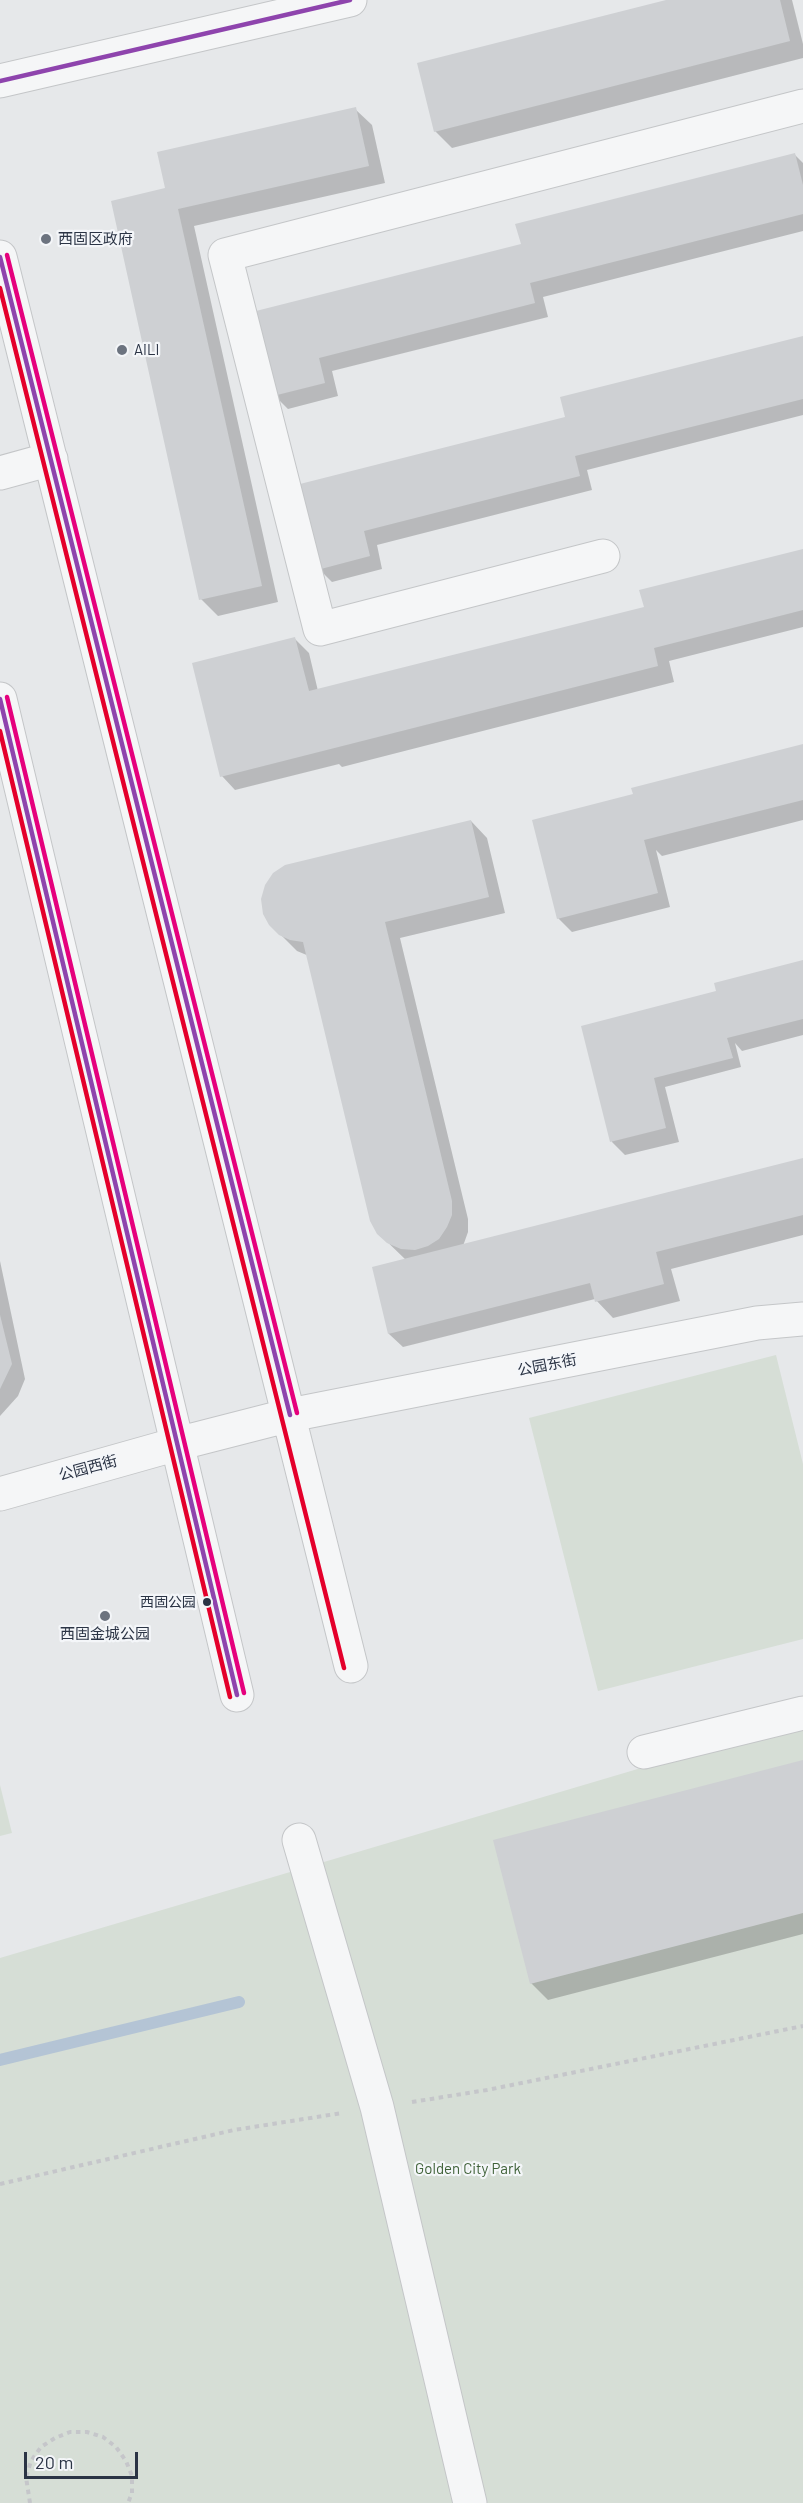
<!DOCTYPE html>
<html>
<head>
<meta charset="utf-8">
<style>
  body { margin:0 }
  #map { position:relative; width:803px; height:2503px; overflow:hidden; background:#e6e8ea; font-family:Barlow,sans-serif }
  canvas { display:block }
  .scale { position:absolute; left:24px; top:2452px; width:114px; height:27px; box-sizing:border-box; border:3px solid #2b3445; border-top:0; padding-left:8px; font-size:18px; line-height:21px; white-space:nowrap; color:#2b3445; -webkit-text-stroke:4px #f4f6f9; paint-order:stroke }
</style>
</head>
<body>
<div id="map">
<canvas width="803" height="2503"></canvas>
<div class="scale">20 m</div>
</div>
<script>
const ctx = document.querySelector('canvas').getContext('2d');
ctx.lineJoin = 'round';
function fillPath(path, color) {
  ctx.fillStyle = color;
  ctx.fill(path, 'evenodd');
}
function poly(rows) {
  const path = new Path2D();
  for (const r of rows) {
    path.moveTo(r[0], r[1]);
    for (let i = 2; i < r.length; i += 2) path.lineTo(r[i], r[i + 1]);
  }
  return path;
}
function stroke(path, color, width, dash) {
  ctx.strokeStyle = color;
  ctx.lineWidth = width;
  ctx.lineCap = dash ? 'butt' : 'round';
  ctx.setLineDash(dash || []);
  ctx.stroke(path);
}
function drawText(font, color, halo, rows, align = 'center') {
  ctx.font = font + ' Barlow,"Noto Sans SC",sans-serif';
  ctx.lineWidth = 4.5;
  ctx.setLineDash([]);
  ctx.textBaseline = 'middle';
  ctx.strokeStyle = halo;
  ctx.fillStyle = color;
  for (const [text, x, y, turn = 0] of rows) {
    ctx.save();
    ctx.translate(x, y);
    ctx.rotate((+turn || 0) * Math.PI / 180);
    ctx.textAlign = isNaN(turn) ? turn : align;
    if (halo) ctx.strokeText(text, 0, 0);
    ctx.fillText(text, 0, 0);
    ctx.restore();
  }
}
fillPath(poly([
  [776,1355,803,1464,803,1639,598,1691,529,1418],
  [803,1720,803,2503,0,2503,0,1958],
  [0,1785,12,1833,0,1836]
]), '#d6ded6');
fillPath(poly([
  [672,0,792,0,803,44,803,58,452,148,435,131],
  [355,109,372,125,385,183,194,226,278,602,218,616,201,599,167,189],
  [795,155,803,163,803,231,543,297,548,317,332,371,338,396,288,409,274,395,254,313,523,245],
  [803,337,803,415,587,470,592,490,377,545,382,569,332,582,319,569,298,486,567,418],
  [803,550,803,627,669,661,674,682,342,767,339,764,235,790,222,776,295,639,309,653,318,691,645,608],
  [803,746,803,820,662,856,656,850,670,907,572,932,558,918,635,796],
  [471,821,487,838,505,913,400,938,468,1219,468,1232,463,1246,803,1160,803,1235,671,1269,680,1301,613,1318,595,1299,403,1347,389,1334,373,1268,406,1260,378,1233,309,956,297,951,270,924],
  [803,962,803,1035,742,1051,735,1043,741,1067,665,1087,679,1142,625,1155,612,1142,583,1027,715,993],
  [0,1261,25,1379,18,1396,0,1416],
  [803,1762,803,1934,548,2000,531,1983]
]), '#0003');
stroke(poly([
  [0,2060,239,2002]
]), '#b4c4d5', 12);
fillPath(poly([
  [666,0,780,0,790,41,434,132,417,63],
  [356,107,369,166,178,209,262,586,199,600,111,201,165,188,157,152],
  [795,153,803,185,803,214,530,283,535,303,319,358,325,383,273,396,252,312,521,244,515,224],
  [803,336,803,399,575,456,580,476,364,531,370,556,317,570,296,485,565,417,560,397],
  [803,549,803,610,654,648,658,666,220,777,192,663,295,637,309,691,644,607,639,590],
  [803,744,803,800,644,840,658,893,557,919,532,820,633,794,631,788],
  [471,820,489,897,385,922,452,1201,452,1215,447,1227,439,1239,428,1246,415,1250,401,1249,387,1243,377,1234,370,1221,303,942,290,940,279,935,269,925,263,914,261,899,265,885,273,873,285,865],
  [803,960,803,1019,727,1038,733,1058,654,1078,666,1128,610,1142,581,1026,716,991,714,983],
  [803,1158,803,1215,656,1252,664,1284,595,1302,590,1283,388,1334,372,1267],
  [0,1315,12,1364,0,1389],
  [803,1760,803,1913,530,1984,493,1840]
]), '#ced0d3');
const minor = poly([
  [0,81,350,0],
  [0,257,351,1666],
  [0,473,51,459],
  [603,556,320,629,225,255,803,106],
  [0,699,237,1695],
  [0,1494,177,1444,290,1415,757,1323,803,1319],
  [644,1752,803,1713],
  [299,1840,377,2107,470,2503]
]);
stroke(minor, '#c4c6c8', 35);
stroke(poly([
  [412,2102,487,2090,803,2026],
  [0,2184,234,2130,342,2113],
  [30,2503,26,2477,31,2461,41,2447,55,2438,70,2432,87,2432,103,2437,116,2447,126,2461,132,2476,132,2493,128,2503]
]), '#c5c6ca', 4, [4.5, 4.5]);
stroke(minor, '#f5f6f7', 33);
stroke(poly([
  [0,81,350,0],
  [0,257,290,1415],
  [0,699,237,1695]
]), '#8e44ad', 4.5);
stroke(poly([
  [0,288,344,1668],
  [0,731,230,1697]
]), '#e4002b', 4.5);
stroke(poly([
  [7,255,297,1413],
  [7,697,244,1693]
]), '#e5007d', 4.5);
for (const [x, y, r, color] of [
  [46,239,6,"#6c737f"],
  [122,350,6,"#6c737f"],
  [207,1602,5,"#2b3445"],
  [105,1616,6,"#6c737f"]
]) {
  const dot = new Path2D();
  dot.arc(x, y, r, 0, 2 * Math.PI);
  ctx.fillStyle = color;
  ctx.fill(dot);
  stroke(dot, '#f4f6f9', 2);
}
drawText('14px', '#2b3445', '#f4f6f9', [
  ["西固公园",196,1602]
], 'right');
drawText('15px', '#2b3445', '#f4f6f9', [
  ["西固区政府",58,239],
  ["AILI",134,350],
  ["西固金城公园",105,1634,"center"]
], 'left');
drawText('15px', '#2b3445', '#f4f6f9', [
  ["公园东街",547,1365,-11],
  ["公园西街",88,1468,-15]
]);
drawText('15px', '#3f6138', '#f4f6f9', [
  ["Golden City Park",468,2169]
]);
</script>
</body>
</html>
